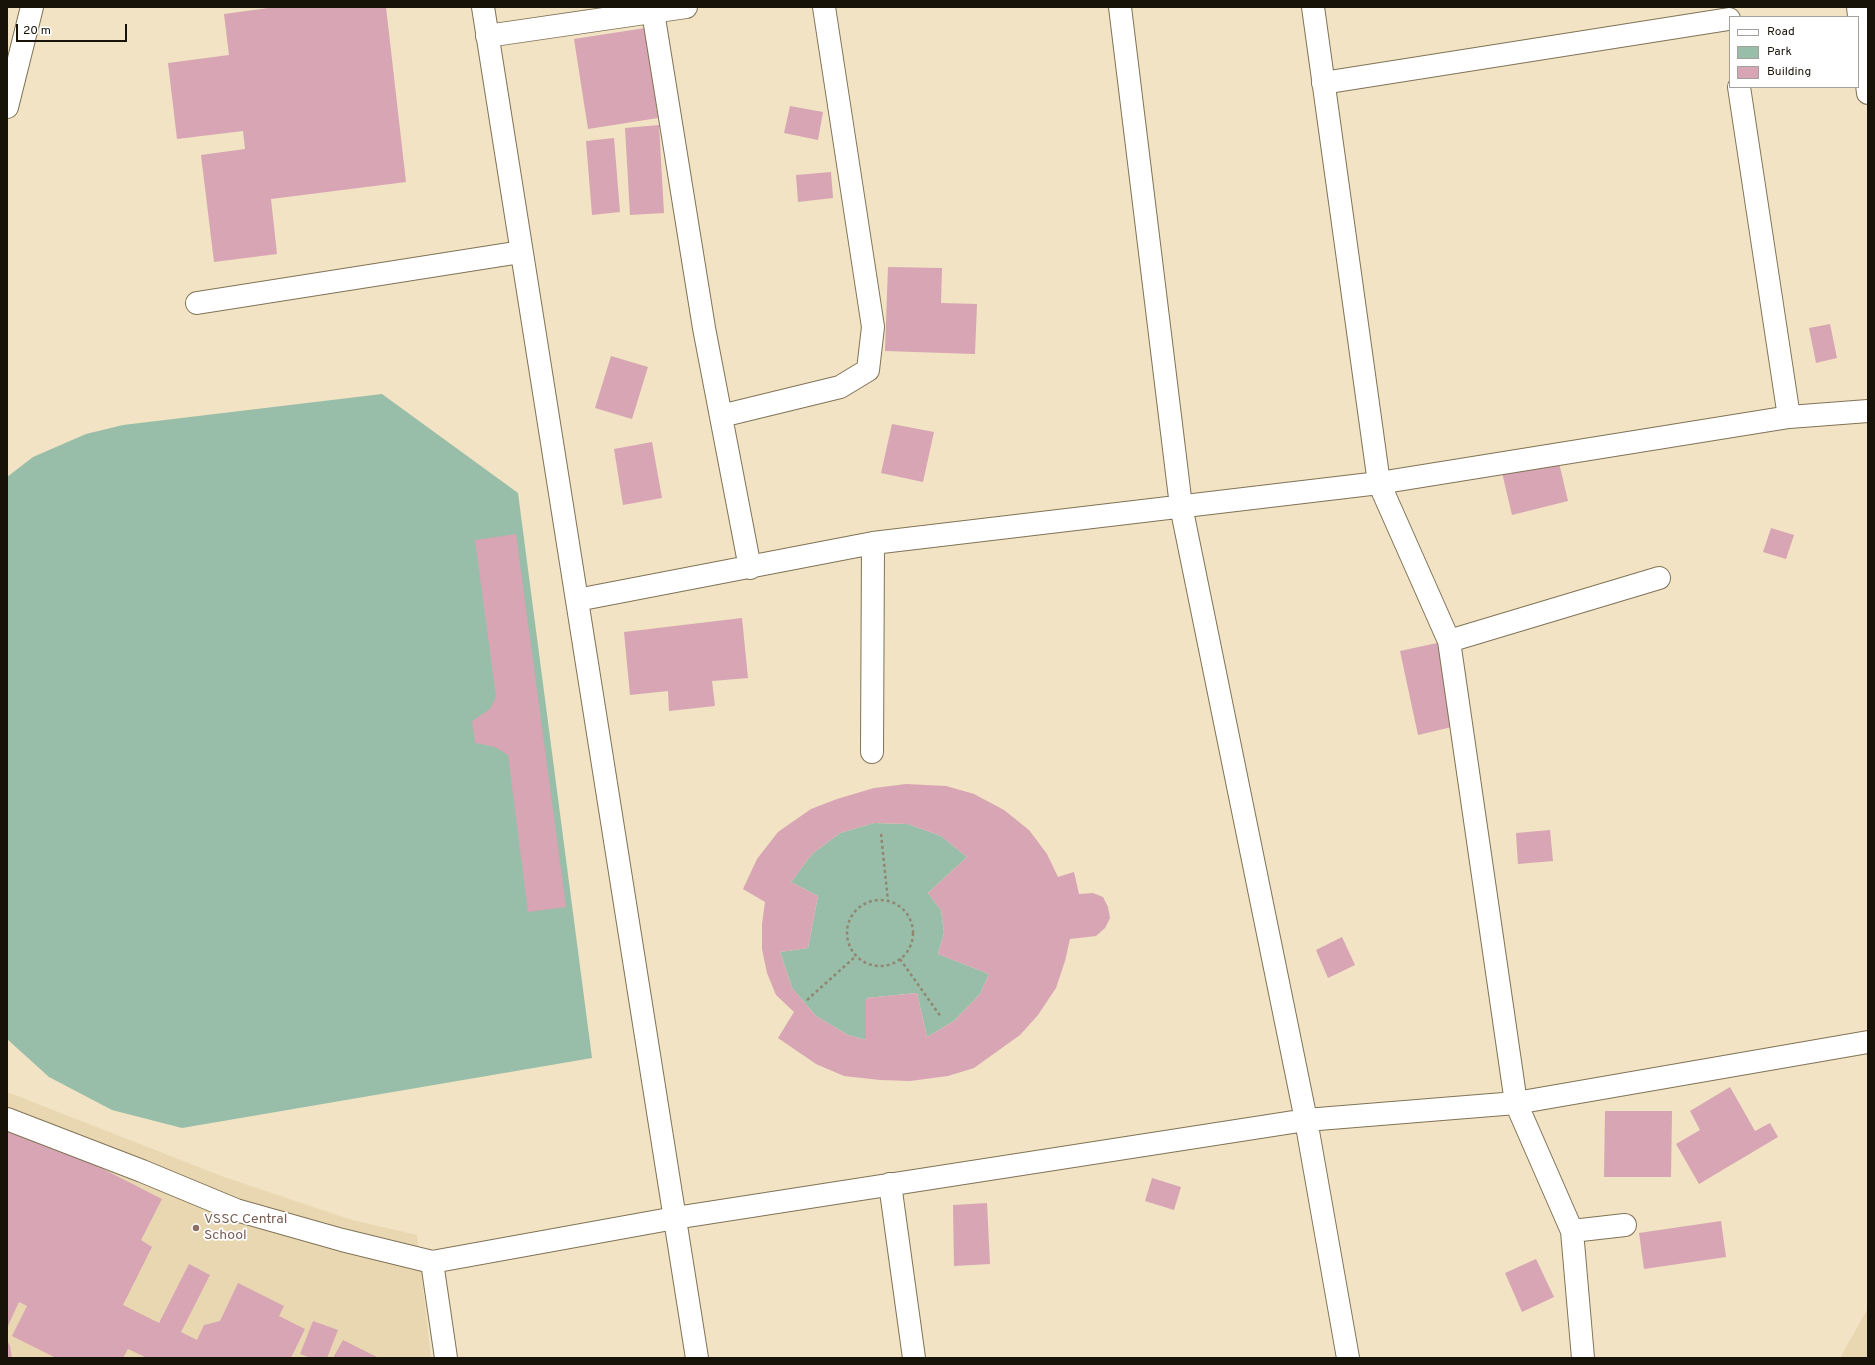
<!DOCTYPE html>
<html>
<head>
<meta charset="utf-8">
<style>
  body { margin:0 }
  #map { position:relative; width:1875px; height:1365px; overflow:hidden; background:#f1e3c3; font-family:Overpass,sans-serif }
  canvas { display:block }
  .frame { position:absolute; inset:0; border:8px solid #181308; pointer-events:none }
  .legend { position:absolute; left:1729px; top:16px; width:130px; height:72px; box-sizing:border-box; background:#fff; border:1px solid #a3a19c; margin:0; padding:5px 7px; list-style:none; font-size:12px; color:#181308 }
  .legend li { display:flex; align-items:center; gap:8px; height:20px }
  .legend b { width:20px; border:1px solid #a3a19c }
  .scale { position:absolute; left:16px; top:24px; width:111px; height:18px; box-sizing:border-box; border:2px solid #181308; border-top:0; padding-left:5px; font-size:12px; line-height:14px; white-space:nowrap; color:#181308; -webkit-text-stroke:3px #fff; paint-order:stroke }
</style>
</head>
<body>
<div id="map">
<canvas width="1875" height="1365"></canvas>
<div class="frame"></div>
<ul class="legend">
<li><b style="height:5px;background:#fff"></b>Road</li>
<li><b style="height:11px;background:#98bea9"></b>Park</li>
<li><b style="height:11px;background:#d7a5b4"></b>Building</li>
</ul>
<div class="scale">20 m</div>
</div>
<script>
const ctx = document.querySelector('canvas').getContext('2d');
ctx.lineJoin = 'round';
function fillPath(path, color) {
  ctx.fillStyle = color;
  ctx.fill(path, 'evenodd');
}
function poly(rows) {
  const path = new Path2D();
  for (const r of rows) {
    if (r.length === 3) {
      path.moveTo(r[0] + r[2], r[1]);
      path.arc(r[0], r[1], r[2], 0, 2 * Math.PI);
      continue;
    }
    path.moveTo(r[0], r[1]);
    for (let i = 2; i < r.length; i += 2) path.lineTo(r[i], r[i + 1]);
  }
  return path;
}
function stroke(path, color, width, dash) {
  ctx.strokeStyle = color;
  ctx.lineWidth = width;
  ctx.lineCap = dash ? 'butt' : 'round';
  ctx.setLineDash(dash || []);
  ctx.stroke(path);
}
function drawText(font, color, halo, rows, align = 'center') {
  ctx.font = font + ' Overpass,sans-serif';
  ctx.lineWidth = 3.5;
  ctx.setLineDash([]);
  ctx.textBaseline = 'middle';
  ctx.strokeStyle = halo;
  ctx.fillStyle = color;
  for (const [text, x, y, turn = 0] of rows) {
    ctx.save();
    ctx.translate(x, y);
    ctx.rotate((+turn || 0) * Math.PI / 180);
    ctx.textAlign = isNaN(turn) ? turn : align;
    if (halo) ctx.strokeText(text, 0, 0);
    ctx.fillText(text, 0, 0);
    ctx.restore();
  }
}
fillPath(poly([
  [7,1092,224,1177,352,1220,417,1235,431,1358,7,1358],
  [1868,1308,1868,1358,1840,1358]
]), '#e9d7b1');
fillPath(poly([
  [382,394,518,493,592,1058,182,1128,112,1110,49,1077,7,1039,7,477,33,457,86,434,123,425],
  [874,823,908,824,941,836,967,857,928,893,941,910,944,933,938,954,989,974,980,994,954,1021,927,1037,917,993,866,998,866,1040,848,1035,816,1016,792,988,780,952,808,948,818,896,791,882,812,854,840,833]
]), '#98bea9');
fillPath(poly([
  [276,7,386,7,406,182,271,199,277,254,214,262,201,155,245,149,243,131,177,139,168,63,229,55,224,14],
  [645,28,658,118,588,129,574,39],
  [790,106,823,112,818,140,784,133],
  [659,125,664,213,630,215,625,128],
  [614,138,620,212,592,215,586,141],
  [831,172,833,198,798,202,796,175],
  [888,267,942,268,941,303,977,304,975,354,885,351],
  [1830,324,1837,358,1816,363,1809,328],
  [611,356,648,367,632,419,595,408],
  [892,424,934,432,923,482,881,473],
  [652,442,662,498,623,505,614,449],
  [1556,450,1568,501,1512,515,1500,464],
  [1771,528,1794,535,1786,559,1763,552],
  [516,534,566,907,528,912,508,755,495,747,475,743,472,721,490,709,496,697,475,540],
  [742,618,748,678,712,681,715,706,669,711,668,691,630,695,624,632],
  [1437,643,1456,726,1418,735,1400,651],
  [906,784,946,786,974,794,1004,810,1029,830,1047,854,1058,877,1074,872,1079,894,1093,893,1103,897,1108,907,1110,918,1105,928,1096,936,1070,939,1065,961,1056,988,1038,1015,1020,1035,974,1068,948,1076,910,1081,880,1080,844,1076,816,1064,778,1038,794,1012,776,995,767,973,762,949,762,924,765,902,743,889,757,859,778,832,811,809,837,799,874,788],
  [874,823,908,824,941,836,967,857,928,893,941,910,944,933,938,954,989,974,980,994,954,1021,927,1037,917,993,866,998,866,1040,848,1035,816,1016,792,988,780,952,808,948,818,896,791,882,812,854,840,833],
  [1550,830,1553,861,1518,864,1516,833],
  [1342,937,1355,965,1328,978,1316,950],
  [1730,1087,1755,1131,1770,1123,1778,1137,1699,1184,1676,1144,1700,1130,1690,1111],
  [1605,1111,1672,1111,1671,1177,1604,1177],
  [7,1120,162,1199,141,1240,152,1247,123,1305,159,1323,189,1264,210,1275,181,1332,197,1340,204,1325,220,1321,238,1283,284,1306,279,1316,305,1329,291,1358,147,1358,128,1349,123,1358,56,1358,12,1336,27,1306,19,1302,7,1328],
  [1152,1178,1181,1187,1174,1210,1145,1201],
  [987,1203,990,1264,954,1266,953,1205],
  [1721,1221,1726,1257,1644,1269,1639,1233],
  [1536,1259,1554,1297,1522,1312,1505,1273],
  [313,1321,338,1330,327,1358,311,1358,300,1354],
  [7,1340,10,1346,12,1358,7,1358],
  [343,1340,379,1358,333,1358]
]), '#d7a5b4');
const minor = poly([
  [483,7,697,1358],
  [1120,7,1181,506,1306,1120,1348,1358],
  [1313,7,1379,483,1449,641,1516,1103,1868,1042],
  [1858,7,1868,93],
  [653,12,704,328,750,568],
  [487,36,686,7],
  [1323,83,1729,19],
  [1739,87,1789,417],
  [7,107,32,7],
  [197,303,521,252],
  [721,416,840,387,868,370,873,327,824,7],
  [577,600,873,543,1379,483,1789,417,1868,411],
  [1449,641,1659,578],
  [872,752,873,543],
  [7,1119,142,1171,236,1210,342,1240,432,1262],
  [890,1184,914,1358],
  [1572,1231,1625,1225],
  [446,1358,432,1262,675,1218,1306,1120,1516,1103,1572,1231,1583,1358]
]);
stroke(minor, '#807357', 24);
stroke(poly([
  [881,834,888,901],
  [880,933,33],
  [900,959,941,1017],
  [807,1000,856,956]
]), '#918771', 2.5, [3, 3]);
stroke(minor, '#fff', 22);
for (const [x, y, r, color] of [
  [196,1228,4,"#8d6e63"]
]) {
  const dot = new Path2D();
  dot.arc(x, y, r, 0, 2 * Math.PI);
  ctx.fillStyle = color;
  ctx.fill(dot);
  stroke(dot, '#fff', 1.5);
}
drawText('14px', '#785e54', '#fff', [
  ["VSSC Central",204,1220],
  ["School",204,1236]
], 'left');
</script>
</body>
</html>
